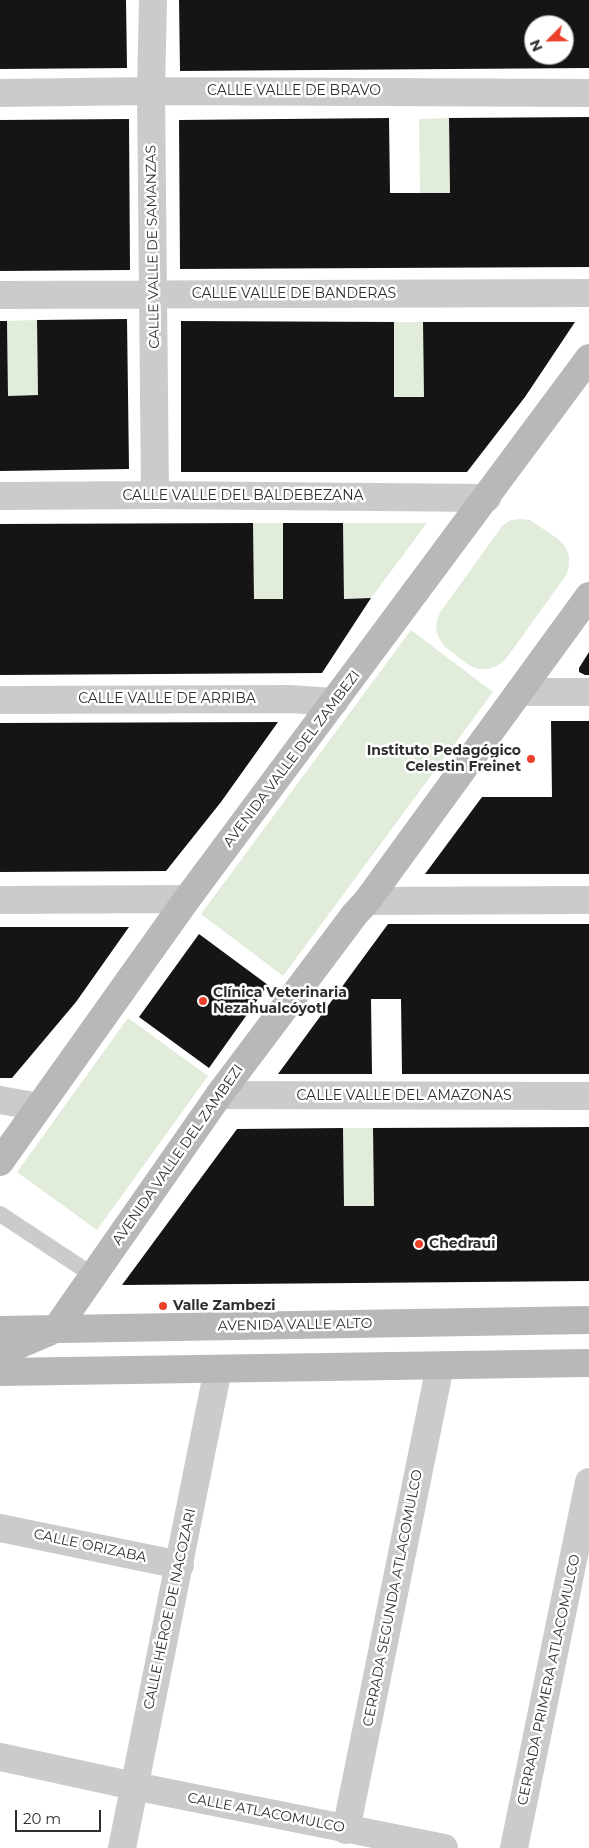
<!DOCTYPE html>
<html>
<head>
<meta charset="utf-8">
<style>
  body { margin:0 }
  #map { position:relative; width:589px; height:1848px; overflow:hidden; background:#fff; font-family:Montserrat,sans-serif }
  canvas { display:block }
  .north { position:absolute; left:524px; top:15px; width:50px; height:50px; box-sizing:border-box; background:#fff; border:1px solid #ababab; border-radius:50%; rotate:247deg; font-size:14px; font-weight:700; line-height:20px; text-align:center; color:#2e2e2e }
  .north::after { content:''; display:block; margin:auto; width:18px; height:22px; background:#eb412a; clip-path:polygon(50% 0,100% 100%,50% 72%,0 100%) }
  .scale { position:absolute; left:15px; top:1810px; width:86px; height:22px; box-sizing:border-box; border:2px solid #2e2e2e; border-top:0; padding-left:6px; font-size:15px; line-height:18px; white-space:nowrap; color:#2e2e2e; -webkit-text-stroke:4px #fff; paint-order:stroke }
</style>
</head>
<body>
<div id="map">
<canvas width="589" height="1848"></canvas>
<div class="north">N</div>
<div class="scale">20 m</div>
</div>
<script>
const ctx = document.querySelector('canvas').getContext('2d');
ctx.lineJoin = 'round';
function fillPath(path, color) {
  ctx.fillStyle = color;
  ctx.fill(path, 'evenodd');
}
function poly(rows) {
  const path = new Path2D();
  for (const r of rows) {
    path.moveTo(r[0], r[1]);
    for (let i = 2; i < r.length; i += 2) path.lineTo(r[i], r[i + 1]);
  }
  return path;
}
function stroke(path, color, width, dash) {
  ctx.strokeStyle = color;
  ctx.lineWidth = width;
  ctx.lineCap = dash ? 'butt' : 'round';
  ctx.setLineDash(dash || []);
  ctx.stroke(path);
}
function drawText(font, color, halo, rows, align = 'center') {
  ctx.font = font + ' Montserrat,sans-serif';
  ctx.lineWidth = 5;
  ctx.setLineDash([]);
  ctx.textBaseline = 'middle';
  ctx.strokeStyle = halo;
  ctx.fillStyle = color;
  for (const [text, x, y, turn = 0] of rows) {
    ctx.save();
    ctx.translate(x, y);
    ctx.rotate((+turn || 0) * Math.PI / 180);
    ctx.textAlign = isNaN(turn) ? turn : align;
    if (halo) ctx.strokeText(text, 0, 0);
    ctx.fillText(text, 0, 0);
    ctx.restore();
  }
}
fillPath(poly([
  [449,118,450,193,420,193,419,119],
  [37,320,38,395,8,396,7,321],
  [394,322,423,322,424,397,394,397],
  [520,519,530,520,558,539,565,546,569,555,569,565,567,574,505,660,497,666,488,669,479,669,470,666,444,646,439,638,436,630,437,620,441,611,503,525,511,520],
  [253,523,283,523,283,599,254,599],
  [343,523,427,523,371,598,344,599],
  [411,630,493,692,283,976,201,914],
  [128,1018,208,1076,97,1230,17,1172],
  [343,1128,373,1128,374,1206,344,1206]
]), '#e1ecdb');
fillPath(poly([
  [0,0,126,0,127,68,0,69],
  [179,0,589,0,589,68,180,71],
  [534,25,564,25,564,55,534,55],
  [589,117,589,267,180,269,179,120,389,118,390,193,450,193,449,118],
  [129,119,130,270,0,271,0,120],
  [127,319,129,469,0,471,0,321,7,321,8,396,38,395,37,320],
  [181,321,394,322,394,397,424,397,423,322,575,322,525,397,467,472,181,472],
  [253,523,254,599,283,599,283,523,343,523,344,599,371,598,322,673,0,675,0,524],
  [589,652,589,675,585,675,579,672,579,668],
  [551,721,589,721,589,874,425,874,482,797,552,797],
  [278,722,221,802,166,871,0,872,0,723],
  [388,924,589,924,589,1074,402,1074,401,999,371,999,372,1074,278,1074],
  [0,927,129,927,76,1002,12,1078,0,1078],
  [199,934,268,985,209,1068,139,1017],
  [589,1127,589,1281,122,1285,237,1129,343,1128,344,1206,374,1206,373,1128]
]), '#151515');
stroke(poly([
  [0,1214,94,1276]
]), '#cbcbcb', 16);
stroke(poly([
  [153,0,151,91,155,495],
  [0,93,151,91,589,93],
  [0,295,589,293],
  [0,496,155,495,487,498],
  [519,692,589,692],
  [0,700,289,699,334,702],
  [0,900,187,899],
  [367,901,589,900],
  [219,1095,589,1096],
  [0,1100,39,1107],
  [0,1528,180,1565],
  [0,1757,134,1786,444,1848],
  [346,1830,440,1366],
  [122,1848,218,1369],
  [514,1848,589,1482]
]), '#cbcbcb', 28);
stroke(poly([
  [0,1162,187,899,589,358],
  [0,1330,589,1320],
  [0,1353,56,1329,219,1095,355,914,367,901,589,596],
  [0,1372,589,1363]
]), '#b8b8b8', 28);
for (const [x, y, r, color] of [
  [531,759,5,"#eb412a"],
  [203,1001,5,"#eb412a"],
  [419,1244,5,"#eb412a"],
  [163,1306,5,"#eb412a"]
]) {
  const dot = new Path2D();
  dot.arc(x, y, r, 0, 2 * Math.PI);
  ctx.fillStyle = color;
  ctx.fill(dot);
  stroke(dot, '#fff', 2);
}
drawText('14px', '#2e2e2e', '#fff', [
  ["CALLE VALLE DE BRAVO",294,91],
  ["CALLE VALLE DE SAMANZAS",153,247,-91],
  ["CALLE VALLE DE BANDERAS",294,294],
  ["CALLE VALLE DEL BALDEBEZANA",243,496],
  ["CALLE VALLE DE ARRIBA",167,699],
  ["AVENIDA VALLE DEL ZAMBEZI",292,759,-53],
  ["CALLE VALLE DEL AMAZONAS",404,1096],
  ["AVENIDA VALLE DEL ZAMBEZI",178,1155,-55],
  ["AVENIDA VALLE ALTO",295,1325,-1],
  ["CALLE ORIZABA",90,1546,12],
  ["CERRADA SEGUNDA ATLACOMULCO",393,1598,-79],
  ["CALLE HÉROE DE NACOZARI",170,1609,-78],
  ["CERRADA PRIMERA ATLACOMULCO",549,1680,-78],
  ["CALLE ATLACOMULCO",266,1813,11]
]);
drawText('bold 14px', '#2e2e2e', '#fff', [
  ["Instituto Pedagógico",521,751,"right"],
  ["Celestin Freinet",521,767,"right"],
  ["Clínica Veterinaria",213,993],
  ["Nezahualcóyotl",213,1009],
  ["Chedraui",429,1244],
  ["Valle Zambezi",173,1306]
], 'left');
</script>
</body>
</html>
